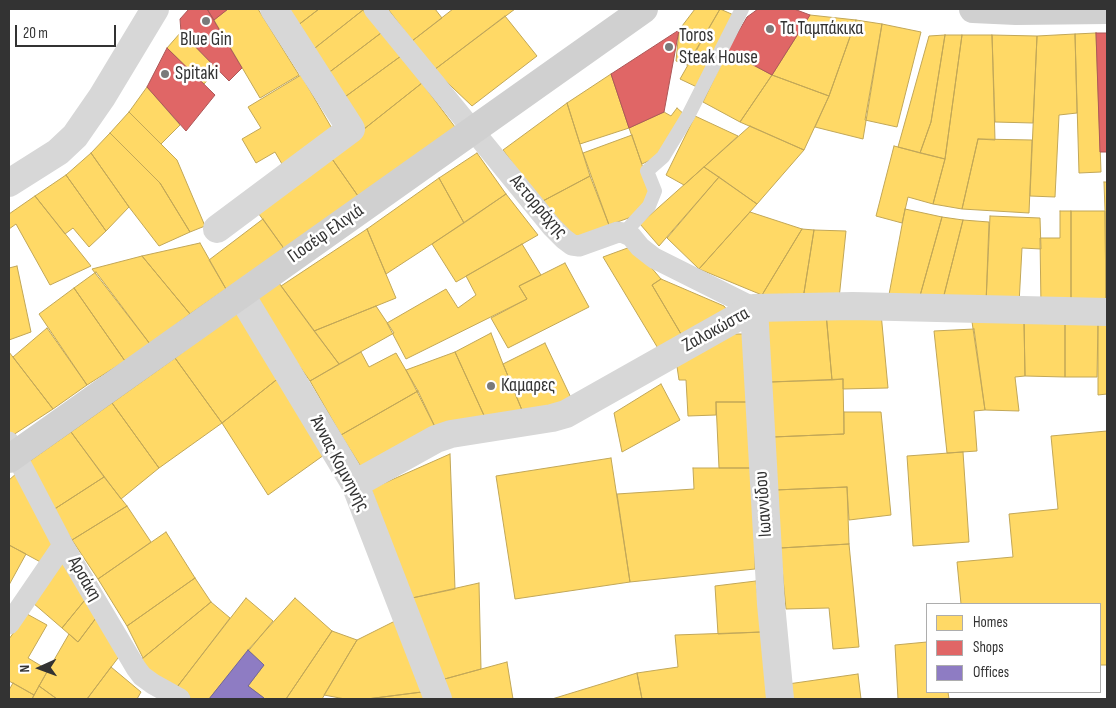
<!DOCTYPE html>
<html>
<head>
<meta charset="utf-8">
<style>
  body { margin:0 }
  #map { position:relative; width:1116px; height:708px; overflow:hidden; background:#fff; font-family:"Sofia Sans Condensed",sans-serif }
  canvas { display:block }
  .frame { position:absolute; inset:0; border:10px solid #333; pointer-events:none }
  .legend { position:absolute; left:926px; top:603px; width:175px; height:90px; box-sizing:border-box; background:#fff; border:1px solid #adadad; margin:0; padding:6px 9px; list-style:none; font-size:15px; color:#333 }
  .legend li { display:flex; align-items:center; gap:10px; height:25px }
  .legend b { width:25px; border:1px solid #adadad }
  .north { position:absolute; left:15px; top:643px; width:50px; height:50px; -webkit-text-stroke:4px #fff; paint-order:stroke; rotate:268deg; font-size:14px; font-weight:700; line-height:20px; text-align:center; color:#333 }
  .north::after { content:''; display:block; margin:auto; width:18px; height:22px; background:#333; clip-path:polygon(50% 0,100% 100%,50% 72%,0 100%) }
  .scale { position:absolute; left:15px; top:25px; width:101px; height:22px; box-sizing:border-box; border:2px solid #333; border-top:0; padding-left:6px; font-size:15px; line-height:18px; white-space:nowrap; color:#333; -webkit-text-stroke:4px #fff; paint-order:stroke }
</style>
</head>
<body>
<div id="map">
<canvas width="1116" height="708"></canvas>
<div class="frame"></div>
<ul class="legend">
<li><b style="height:14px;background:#ffd966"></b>Homes</li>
<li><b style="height:14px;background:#e06666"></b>Shops</li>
<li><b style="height:14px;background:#8e7cc3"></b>Offices</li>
</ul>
<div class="north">N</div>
<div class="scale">20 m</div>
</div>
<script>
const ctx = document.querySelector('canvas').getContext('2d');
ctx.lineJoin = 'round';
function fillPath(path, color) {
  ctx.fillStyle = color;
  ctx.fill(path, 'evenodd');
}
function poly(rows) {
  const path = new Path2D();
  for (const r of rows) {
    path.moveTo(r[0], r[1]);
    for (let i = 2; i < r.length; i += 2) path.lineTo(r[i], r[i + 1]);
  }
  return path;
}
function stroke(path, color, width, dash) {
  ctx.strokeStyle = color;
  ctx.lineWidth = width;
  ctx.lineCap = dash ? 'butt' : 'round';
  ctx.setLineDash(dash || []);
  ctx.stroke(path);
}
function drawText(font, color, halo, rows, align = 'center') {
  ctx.font = font + ' "Sofia Sans Condensed",sans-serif';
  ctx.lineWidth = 5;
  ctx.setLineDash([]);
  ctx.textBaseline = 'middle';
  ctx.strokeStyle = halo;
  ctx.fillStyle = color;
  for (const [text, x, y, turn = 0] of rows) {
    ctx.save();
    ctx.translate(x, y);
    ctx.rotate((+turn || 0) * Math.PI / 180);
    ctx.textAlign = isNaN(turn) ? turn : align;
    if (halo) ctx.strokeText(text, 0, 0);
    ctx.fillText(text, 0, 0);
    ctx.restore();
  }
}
const homes = poly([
  [228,9,258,9,299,75,260,98,214,20,228,9],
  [278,9,319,9,293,29,278,9],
  [319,9,362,9,363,10,310,52,293,29,319,9],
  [388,9,435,9,442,18,412,41,388,9],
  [453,9,515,9,434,70,412,41,453,9],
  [695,9,720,9,687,65,676,61,679,30,695,9],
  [720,9,736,16,699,88,680,79,720,9],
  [363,10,381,33,323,77,306,55,363,10],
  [810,15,856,20,829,96,772,75,810,15],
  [505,16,537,56,472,106,434,70,505,16],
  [856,20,882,24,863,139,815,127,829,96,856,20],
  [882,24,921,32,897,127,865,120,882,24],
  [181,32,217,69,204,84,167,48,181,32],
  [381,33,401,56,338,102,323,77,381,33],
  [1096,33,1101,172,1079,173,1075,34,1096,33],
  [1075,34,1077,113,1059,115,1055,197,1030,196,1037,36,1075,34],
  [945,35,931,122,920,153,898,147,929,36,945,35],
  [945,35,962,35,945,159,920,153,931,122,945,35],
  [962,35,992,35,995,140,978,139,962,209,933,204,945,159,962,35],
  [992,35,1037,36,1033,123,995,122,992,35],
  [727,51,772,75,740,122,703,102,727,51],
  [401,56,422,83,359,133,338,102,401,56],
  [611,74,629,128,580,144,567,103,611,74],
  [301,75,334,132,282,164,275,152,256,163,242,139,261,128,248,107,301,75],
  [772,75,829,96,804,150,740,122,772,75],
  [422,83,458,131,358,196,330,156,422,83],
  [147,87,180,125,161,144,129,112,147,87],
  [567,103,590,176,541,202,503,150,567,103],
  [677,108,685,115,659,156,642,164,629,128,664,112,671,116,677,108],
  [129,112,177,160,205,226,190,232,160,183,110,133,129,112],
  [695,116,738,136,684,185,666,175,695,116],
  [750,126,804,150,757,204,704,167,750,126],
  [110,133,160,183,190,232,159,246,129,207,91,153,110,133],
  [632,135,651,192,637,215,609,225,583,153,632,135],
  [978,139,1032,140,1029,213,962,209,978,139],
  [894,146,945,159,933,204,908,197,902,223,876,216,894,146],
  [91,153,129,207,106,231,66,175,91,153],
  [477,153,506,194,464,223,439,178,477,153],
  [330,156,358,196,285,250,256,210,330,156],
  [704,167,719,177,659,246,640,224,704,167],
  [66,175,106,231,89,247,73,228,65,234,35,196,66,175],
  [590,176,609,225,575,240,541,202,590,176],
  [719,177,757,204,699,269,667,238,719,177],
  [439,178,464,223,386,274,367,229,439,178],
  [1104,182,1107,182,1106,308,1105,211,1104,182],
  [506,194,538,235,456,282,432,244,506,194],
  [35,196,91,266,50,285,16,224,9,229,9,214,35,196],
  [905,209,942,217,918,303,888,300,905,209],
  [1060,211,1071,211,1071,306,1041,306,1040,238,1060,238,1060,211],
  [1071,211,1105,211,1106,308,1071,306,1071,211],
  [750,212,802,229,762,295,699,269,750,212],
  [990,216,1040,218,1041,249,1022,248,1019,304,986,303,990,216],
  [942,217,963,220,942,303,918,303,942,217],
  [263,219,285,250,226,289,209,260,263,219],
  [963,220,989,222,986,303,942,303,963,220],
  [367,229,396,298,314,331,281,286,367,229],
  [802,229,814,230,803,299,762,295,802,229],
  [814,230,846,231,839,299,803,299,814,230],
  [200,243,226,289,190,314,142,256,200,243],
  [522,244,541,275,519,286,527,299,406,359,387,323,446,289,458,308,476,295,466,276,522,244],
  [633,246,661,279,652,285,684,339,662,355,603,257,633,246],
  [142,256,190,314,150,344,92,269,142,256],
  [565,263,589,307,508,348,491,318,527,299,519,286,565,263],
  [17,266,31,332,9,340,9,268,17,266],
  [96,272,150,344,125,361,74,288,96,272],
  [276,279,339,364,310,381,250,297,276,279],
  [661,279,724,306,731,315,684,339,652,285,661,279],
  [74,288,125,361,87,385,39,314,74,288],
  [376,306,394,333,339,364,314,331,376,306],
  [237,311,280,377,222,423,175,358,237,311],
  [826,313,832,380,770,382,760,315,826,313],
  [826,313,881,313,888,388,843,389,843,379,832,380,826,313],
  [971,315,1024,320,1025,376,1015,377,1019,411,985,410,971,315],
  [1065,319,1065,377,1025,376,1024,320,1065,319],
  [1065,319,1098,320,1097,377,1065,377,1065,319],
  [1098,320,1107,320,1107,394,1098,395,1098,320],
  [47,328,87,385,53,409,13,357,47,328],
  [974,329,985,410,974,411,977,451,947,453,934,331,974,329],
  [491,333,503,364,524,415,487,422,455,352,491,333],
  [717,334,749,334,750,402,716,402,716,415,688,416,686,380,679,380,676,360,717,334],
  [545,343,573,402,524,415,503,364,545,343],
  [9,352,53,409,10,437,9,433,9,352],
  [361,352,369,367,396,353,418,391,341,435,310,381,361,352],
  [455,352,487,422,437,431,406,370,455,352],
  [175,358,222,423,159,468,112,403,175,358],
  [280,377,331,450,268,495,222,423,280,377],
  [843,379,844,434,773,437,770,382,843,379],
  [661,384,680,420,622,452,614,413,661,384],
  [418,391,437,431,363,470,341,435,418,391],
  [716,402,750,402,754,468,719,468,716,402],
  [112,403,159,468,121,499,71,432,112,403],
  [844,412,881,412,891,515,849,520,847,487,775,490,773,437,844,434,844,412],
  [1107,431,1107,665,1100,665,1100,604,961,604,957,562,1013,557,1009,514,1058,509,1051,436,1107,431],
  [71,432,104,477,53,510,27,463,71,432],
  [963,452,969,542,913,546,907,456,963,452],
  [450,454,455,589,412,598,371,489,450,454],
  [611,458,630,582,515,599,496,476,611,458],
  [693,468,754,468,755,569,630,582,617,494,694,489,693,468],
  [17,473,56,544,46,565,9,545,9,480,17,473],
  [104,477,127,506,72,540,53,510,104,477],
  [847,487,849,544,780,548,775,490,847,487],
  [127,506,151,542,98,579,72,540,127,506],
  [166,532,195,578,127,626,98,579,166,532],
  [849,544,859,647,833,649,829,608,786,609,780,548,849,544],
  [9,545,26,554,9,585,9,545],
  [71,561,89,595,62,628,33,603,58,562,71,561],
  [195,578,211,602,143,658,127,626,195,578],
  [756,581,762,632,718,634,715,586,756,581],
  [479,583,481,669,441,680,412,598,479,583],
  [89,595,99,614,78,642,62,628,89,595],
  [246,598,273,621,209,699,192,699,174,691,246,598],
  [295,598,332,631,286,699,263,699,264,698,248,686,264,665,248,650,295,598],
  [211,602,230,618,174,691,139,663,143,658,211,602],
  [27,614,47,625,28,658,48,670,34,695,9,681,9,639,27,614],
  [99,614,121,654,87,699,57,699,39,686,69,634,78,642,99,614],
  [395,621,422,692,367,699,345,699,324,695,357,640,395,621],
  [332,631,357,640,322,699,286,699,332,631],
  [762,632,769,699,642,699,637,673,678,667,675,635,762,632],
  [927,642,927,692,948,692,949,699,898,699,895,645,927,642],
  [507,662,513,699,449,699,441,680,507,662],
  [111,667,141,692,137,699,87,699,111,667],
  [637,673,642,699,552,699,637,673],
  [858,674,861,699,790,699,788,684,858,674],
  [13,683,34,695,32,699,9,699,9,690,13,683],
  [39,686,57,699,32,699,39,686],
  [422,692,424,699,367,699,422,692]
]);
fillPath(homes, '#ffd966');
stroke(homes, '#c2a757', 1);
const shops = poly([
  [189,9,207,9,242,68,229,81,181,32,180,19,189,9],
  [207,9,228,9,214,20,207,9],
  [758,9,794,9,810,15,772,75,727,51,747,17,758,9],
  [679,30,664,112,629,128,611,74,679,30],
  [1096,33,1107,33,1107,152,1100,152,1096,33],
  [167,48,215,95,186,131,147,87,167,48]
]);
fillPath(shops, '#e06666');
stroke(shops, '#ac5757', 1);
const offices = poly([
  [248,650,264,665,248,686,264,698,263,699,209,699,248,650]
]);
fillPath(offices, '#8e7cc3');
stroke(offices, '#736698', 1);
stroke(poly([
  [624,233,649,206,655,191,647,171,663,157,688,116,742,9]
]), '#d7d7d7', 14);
stroke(poly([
  [374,9,552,227,564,239,572,245,579,246,618,232,624,233,631,236,640,247,654,258,754,308],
  [9,442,63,545,136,668,142,676,153,684,180,699],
  [9,624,63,545]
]), '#d7d7d7', 21);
stroke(poly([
  [217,229,351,129,274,9],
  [241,295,355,484,438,699],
  [754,308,771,604,780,699],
  [355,484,436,439,451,434,552,418,566,414,754,308,853,306,1107,312]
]), '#d7d7d7', 28);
stroke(poly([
  [9,183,58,152,75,136,102,97,155,9]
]), '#d7d7d7', 28);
stroke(poly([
  [973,9,1016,11,1107,10],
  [9,459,644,9]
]), '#d0d0d0', 28);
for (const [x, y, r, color] of [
  [206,21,5,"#7a7a7a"],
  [770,29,5,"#7a7a7a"],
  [669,47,5,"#7a7a7a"],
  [165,74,5,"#7a7a7a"],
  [491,386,5,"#7a7a7a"]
]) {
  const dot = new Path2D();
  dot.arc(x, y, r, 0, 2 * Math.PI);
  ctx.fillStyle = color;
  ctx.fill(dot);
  stroke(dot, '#fff', 2);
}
drawText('19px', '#333', '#fff', [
  ["Τα Ταμπάκικα",780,29],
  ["Toros",679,36],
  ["Steak House",679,58],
  ["Blue Gin",206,40,"center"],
  ["Spitaki",175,74],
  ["Καμαρες",501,386]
], 'left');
drawText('19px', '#333', '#fff', [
  ["Αετορράχης",538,207,49],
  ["Γιοσέφ Ελιγιά",326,234,-35],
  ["Ζαλοκώστα",716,330,-29],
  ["Άννας Κομνηνής",339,464,62],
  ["Ιωαννίδου",764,504,-94],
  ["Αρσάκη",84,579,60]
]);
</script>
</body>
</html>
